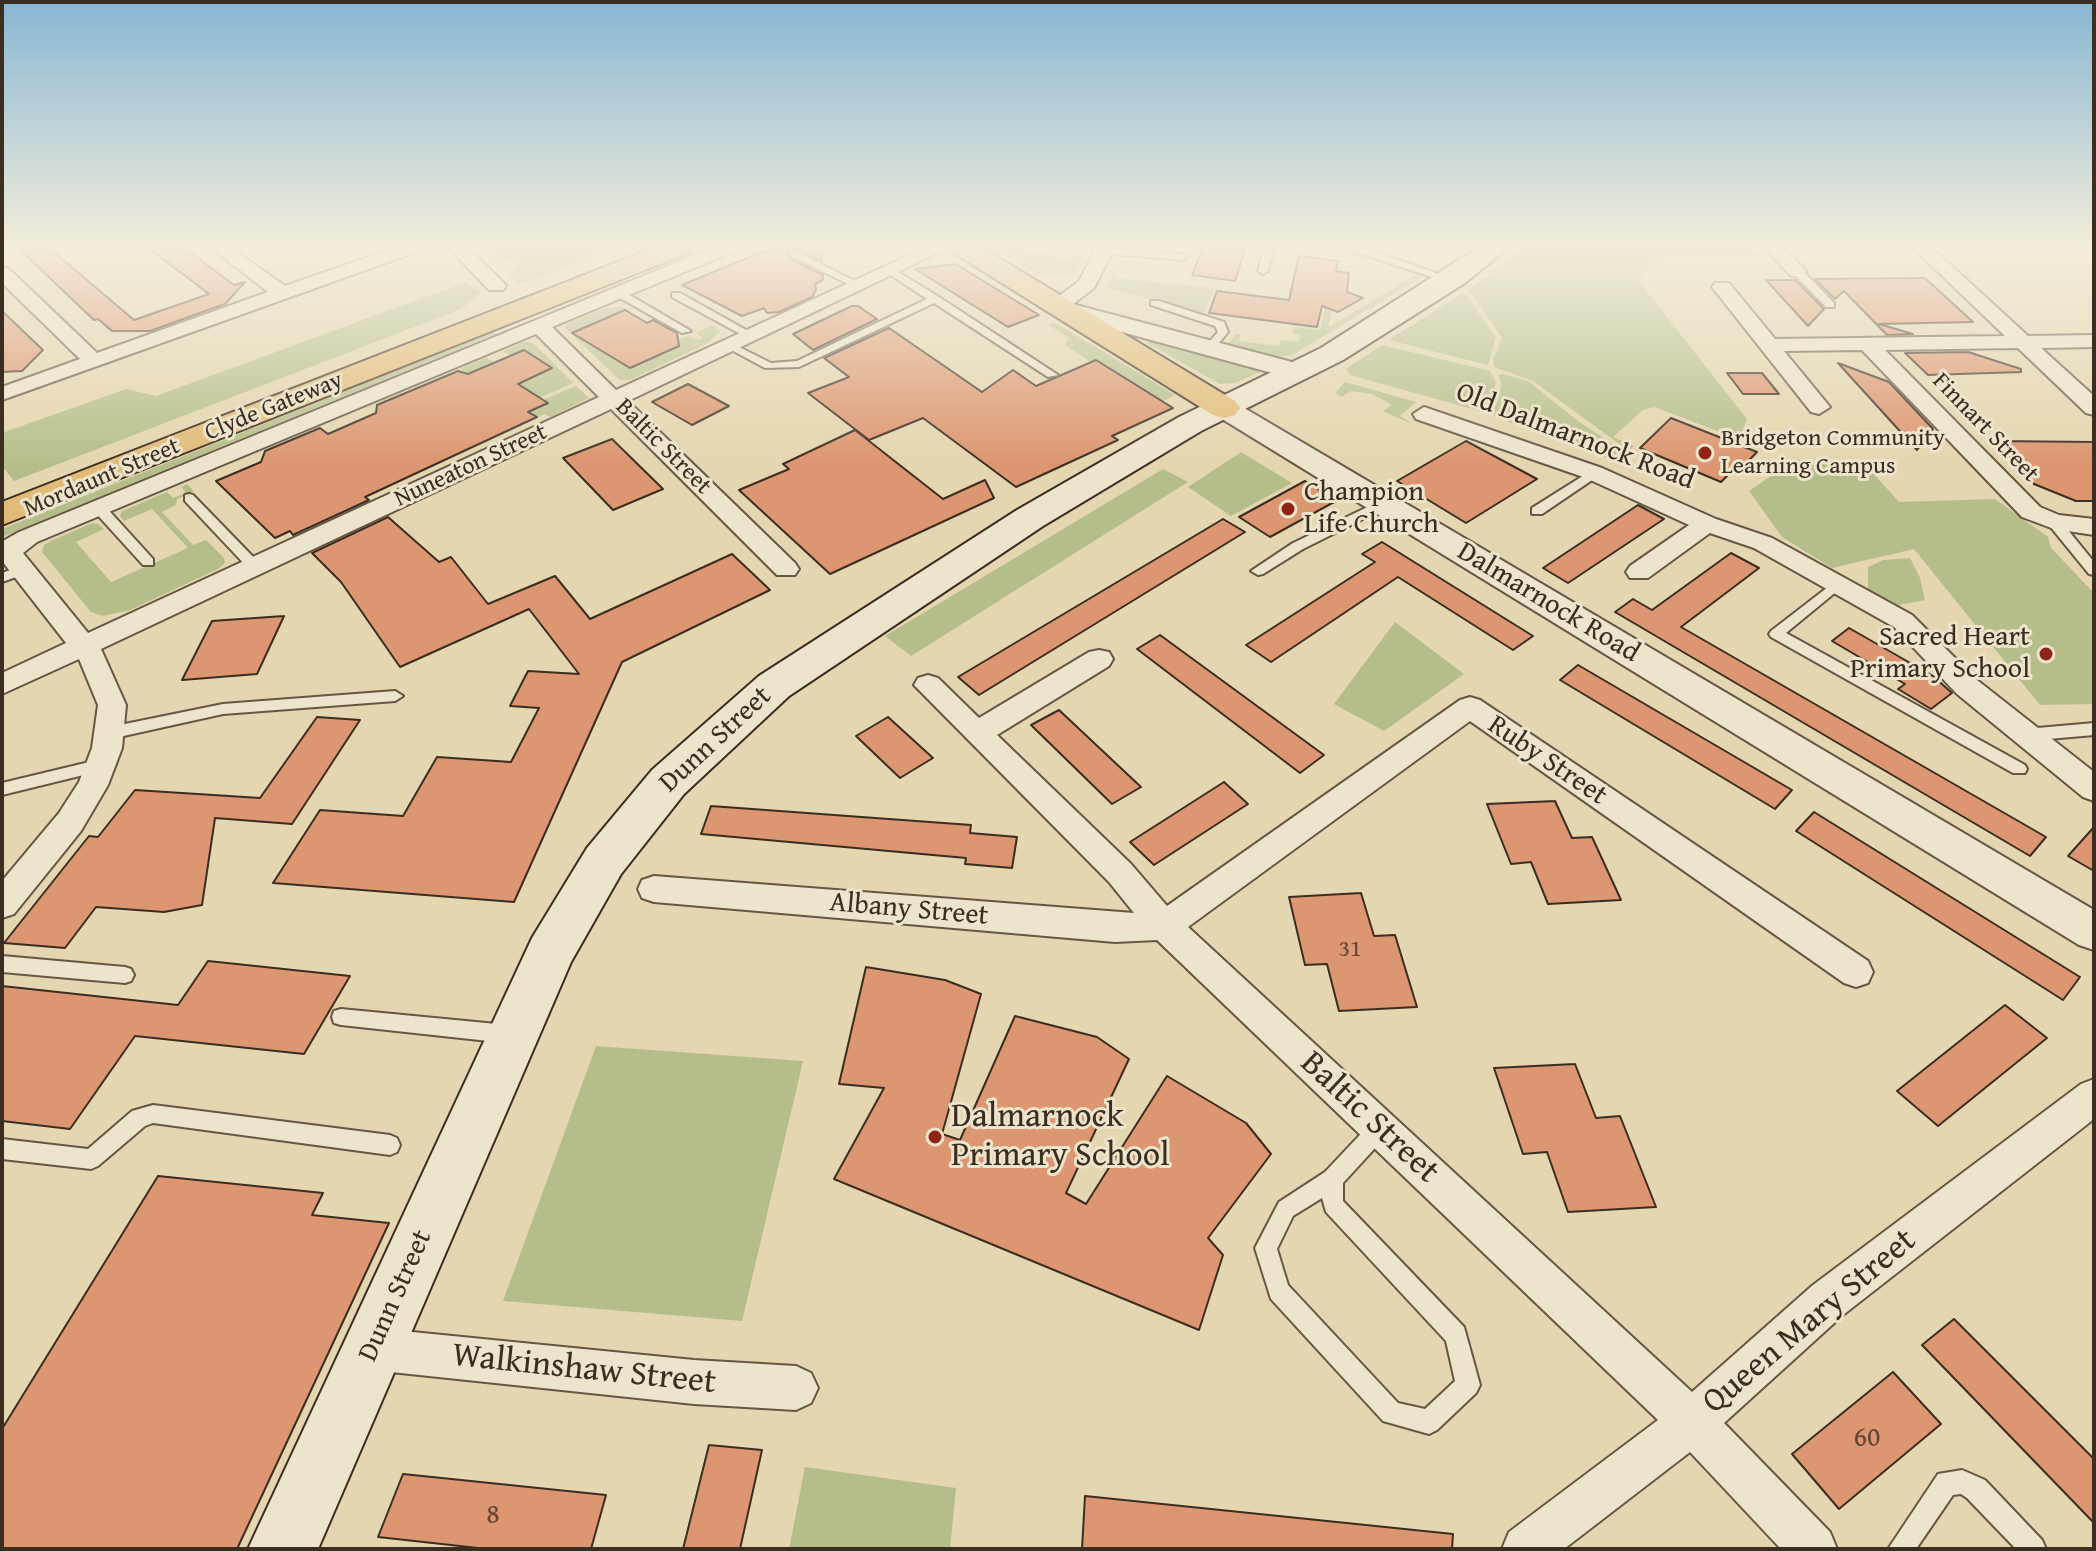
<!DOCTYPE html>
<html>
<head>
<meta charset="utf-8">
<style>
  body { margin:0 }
  #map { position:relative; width:2096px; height:1551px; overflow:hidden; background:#e4d6b0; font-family:"Gentium Book Plus",serif }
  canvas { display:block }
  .frame { position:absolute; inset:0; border:4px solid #3c2d21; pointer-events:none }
</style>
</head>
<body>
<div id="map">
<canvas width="2096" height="1551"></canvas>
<div class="frame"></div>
</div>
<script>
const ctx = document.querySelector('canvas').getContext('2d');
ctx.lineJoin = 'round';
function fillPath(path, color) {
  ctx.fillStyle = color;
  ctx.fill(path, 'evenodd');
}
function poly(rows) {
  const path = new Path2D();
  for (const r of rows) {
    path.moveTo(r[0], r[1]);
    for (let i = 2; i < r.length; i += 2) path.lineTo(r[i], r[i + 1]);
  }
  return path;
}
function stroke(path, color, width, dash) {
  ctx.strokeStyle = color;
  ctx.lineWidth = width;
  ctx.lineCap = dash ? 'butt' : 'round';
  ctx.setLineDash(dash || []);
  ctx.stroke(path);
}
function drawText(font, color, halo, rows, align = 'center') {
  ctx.font = font + ' "Gentium Book Plus",serif';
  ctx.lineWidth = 6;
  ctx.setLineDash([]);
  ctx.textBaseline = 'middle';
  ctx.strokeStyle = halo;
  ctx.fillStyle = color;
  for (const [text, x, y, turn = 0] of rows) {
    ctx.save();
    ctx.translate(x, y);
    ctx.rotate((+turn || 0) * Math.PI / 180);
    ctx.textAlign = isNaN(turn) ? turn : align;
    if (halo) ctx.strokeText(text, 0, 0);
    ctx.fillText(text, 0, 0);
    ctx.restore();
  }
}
fillPath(poly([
  [479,247,620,247,535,280,517,283,508,273,519,267,510,260,495,261],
  [989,247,1017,247,1061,258,1085,253,1074,275,1044,277],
  [1523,247,1755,247,1765,256,1660,258,1637,279,1747,419,1739,439,1654,407,1643,410,1613,437,1634,446,1629,451,1533,381,1494,367,1493,360,1502,338,1469,290],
  [1123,256,1115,278,1214,288,1204,313,1107,288],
  [1417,274,1421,278,1292,355,1274,357,1227,345,1236,334,1240,335,1239,341,1279,346,1281,340,1298,342,1300,335,1292,333,1293,327,1320,330,1326,302,1332,303,1329,327],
  [466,282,481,293,461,309,14,481,2,466,2,433,126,389,156,396],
  [1461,294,1465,294,1496,337,1488,365,1389,340],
  [622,307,632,311,622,312,574,333,635,366,680,345,678,340,689,336,697,340,703,338,696,333,712,325,720,331,708,343,632,379,620,380,565,328,569,323,606,308],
  [1054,322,1175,395,1163,401,1099,362,1091,362,1065,345,1069,338,1048,325],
  [493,332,495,334,2,537,2,529],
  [1151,339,1264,370,1235,383,1220,384,1147,343],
  [523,342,532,342,573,383,520,406,460,369,486,357,495,363,511,386,551,369,502,352],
  [1382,345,1490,371,1496,383,1487,413,1350,375,1346,369],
  [1503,374,1528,381,1578,421,1626,453,1618,462,1495,417,1493,414,1502,384,1498,375],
  [1345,382,1416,402,1400,416,1414,425,1383,411,1392,405,1372,394,1351,391,1342,397,1335,393],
  [576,386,589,398,550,417,545,414,537,417,524,408,547,404,543,400],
  [1241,452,1292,483,1231,516,1188,487],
  [1796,459,1872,472,1899,502,1995,499,2048,537,2051,548,2094,593,2094,704,2040,705,1914,549,1832,568,1782,537,1749,491],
  [1163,469,1188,482,911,656,885,636],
  [187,484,194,491,177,499,176,505,162,512,193,545,206,540,224,558,225,563,218,569,130,610,103,616,91,612,42,552,44,545,53,540,92,523,98,524,104,529,76,542,111,582,188,548,152,509,124,521,120,516,122,511,167,492,173,498,186,493,181,487],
  [1910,558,1920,578,1925,600,1894,606,1868,591,1868,567,1883,560],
  [1395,622,1464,674,1384,731,1334,704],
  [596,1046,803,1061,742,1321,503,1301],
  [805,1467,956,1488,950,1549,789,1549]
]), '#b5be8b');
const building = poly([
  [17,247,48,247,134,320,209,294,147,247,183,247,234,285,245,282,225,304,150,331,112,331,98,319,94,320,17,247],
  [774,247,822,247,822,261,798,249,788,252,790,259,823,275,823,280,815,284,816,290,812,297,779,312,767,313,764,308,742,316,682,285,774,247],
  [1203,247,1246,247,1235,281,1192,275,1203,247],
  [1299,256,1338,261,1336,271,1349,273,1347,292,1363,298,1338,312,1322,306,1317,327,1209,313,1217,291,1289,300,1299,256],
  [956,264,985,282,1039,315,1008,327,915,269,956,264],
  [1925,278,1973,322,1879,324,1913,334,1887,335,1844,291,1835,299,1815,279,1925,278],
  [1766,280,1795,280,1824,309,1808,326,1766,280],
  [852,306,858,306,877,319,813,350,793,334,852,306],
  [625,310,647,323,653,320,677,333,679,346,630,368,572,333,625,310],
  [2,311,43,350,22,371,2,372,2,311],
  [889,328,982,392,1013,370,1036,386,1096,360,1173,408,1112,436,1118,440,1016,487,923,418,869,440,808,393,849,377,824,358,889,328],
  [524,350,552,368,518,384,548,403,528,412,537,417,365,497,369,500,293,535,290,531,275,538,216,481,261,462,265,451,320,428,328,434,376,413,377,405,458,371,468,374,524,350],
  [1968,352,2021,369,2021,372,1928,375,1905,353,1968,352],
  [1838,363,1889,382,1933,429,1917,450,1838,363],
  [1727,373,1762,373,1779,394,1743,394,1727,373],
  [688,384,729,406,692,425,652,402,688,384],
  [1671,418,1757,452,1736,474,1731,472,1721,482,1640,448,1671,418],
  [855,430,943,499,985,480,994,498,830,574,739,490,789,469,783,464,855,430],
  [612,439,663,489,613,510,563,458,612,439],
  [1466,441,1537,479,1466,523,1397,481,1466,441],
  [1995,441,2094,442,2094,501,2076,501,2034,484,1995,441],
  [1305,481,1336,501,1270,537,1239,517,1305,481],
  [1638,505,1664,519,1568,583,1543,568,1638,505],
  [388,517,439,562,451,557,488,604,555,576,590,619,732,554,770,590,622,662,514,902,273,883,320,810,403,816,437,757,511,762,539,708,510,706,528,671,579,674,529,609,400,667,341,582,312,553,388,517],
  [1223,519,1245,532,979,695,958,677,1223,519],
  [1382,542,1533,636,1513,650,1398,577,1271,662,1246,645,1375,562,1362,554,1382,542],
  [1731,553,1759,568,1681,627,2046,837,2030,856,1615,612,1633,599,1652,610,1731,553],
  [284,616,257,674,182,680,212,621,284,616],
  [1849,628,1933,676,1952,693,1931,709,1898,689,1905,684,1832,641,1849,628],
  [1160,635,1324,755,1300,773,1137,649,1160,635],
  [1578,665,1792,790,1775,809,1560,680,1578,665],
  [1059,710,1141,787,1112,804,1031,725,1059,710],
  [317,717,360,720,292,824,215,818,202,905,164,912,96,907,65,948,4,943,89,836,98,837,135,790,260,798,317,717],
  [888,717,933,758,900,778,856,736,888,717],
  [1224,782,1248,804,1154,865,1130,842,1224,782],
  [1555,801,1572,838,1592,837,1621,900,1548,904,1531,862,1511,864,1487,804,1555,801],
  [711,806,971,825,970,833,1017,837,1012,868,965,864,966,858,701,834,711,806],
  [1814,812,2080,977,2063,1000,1796,831,1814,812],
  [2094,827,2094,871,2068,856,2094,827],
  [1361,893,1374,936,1395,935,1417,1007,1339,1011,1327,964,1305,965,1289,897,1361,893],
  [208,961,350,976,304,1054,135,1036,70,1129,2,1121,2,986,178,1005,208,961],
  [866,967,945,980,981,994,942,1134,960,1140,1015,1016,1097,1037,1129,1059,1066,1193,1086,1204,1167,1076,1246,1123,1271,1154,1208,1238,1223,1255,1199,1330,834,1179,884,1088,839,1084,866,967],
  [2005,1005,2047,1038,1938,1126,1897,1091,2005,1005],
  [1575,1064,1596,1118,1620,1116,1656,1207,1568,1212,1547,1152,1523,1154,1494,1068,1575,1064],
  [158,1176,323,1193,312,1215,389,1223,237,1549,2,1549,2,1429,158,1176],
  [1954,1319,2094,1459,2094,1523,1922,1345,1954,1319],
  [1893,1372,1941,1424,1839,1509,1792,1454,1893,1372],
  [709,1445,762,1450,740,1549,683,1549,709,1445],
  [403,1474,606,1495,591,1549,487,1549,378,1537,403,1474],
  [1085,1496,1453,1534,1452,1549,1082,1549,1085,1496]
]);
fillPath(building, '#dc9671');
stroke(building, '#3c2d21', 2);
const service = poly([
  [1264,247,1274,247,1268,271,1263,274,1258,271,1264,247],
  [1326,247,1370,250,1456,280,1447,282,1365,255,1326,247],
  [1104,248,1182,254,1187,257,1182,260,1101,253,1099,251,1104,248],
  [791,252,797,252,863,285,854,287,791,256,791,252],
  [890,267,939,297,1058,375,1048,377,934,303,799,367,765,368,724,346,733,344,771,363,797,361,927,299,886,272,885,270,890,267],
  [1793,269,1801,269,1834,303,1834,307,1826,307,1793,273,1793,269],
  [613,290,621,290,691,331,682,333,613,294,613,290],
  [672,293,680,293,755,335,746,337,672,297,672,293],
  [1151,301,1159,301,1224,322,1228,332,1213,350,1205,350,1204,348,1218,332,1215,326,1151,305,1151,301],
  [1594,469,1600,473,1598,476,1542,514,1532,514,1532,508,1594,469],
  [189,494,193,495,260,564,260,570,250,570,185,501,185,495,189,494],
  [1384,499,1390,503,1389,506,1303,549,1263,574,1258,575,1251,571,1293,543,1384,499],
  [98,503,103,504,153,559,153,565,143,565,93,510,92,507,98,503],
  [2054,518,2059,519,2094,562,2094,575,2089,574,2049,525,2049,519,2054,518],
  [22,566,27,567,27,573,2,582,2,573,22,566],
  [1837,580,1842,581,1844,584,1842,587,1786,633,2025,765,2027,769,2025,773,2013,773,1771,637,1769,634,1771,631,1837,580],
  [395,691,403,696,395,701,223,714,110,739,102,733,110,727,223,704,395,691],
  [2094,723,2094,735,2026,741,2018,735,2026,729,2094,723],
  [102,759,110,765,108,769,2,795,2,783,102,759],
  [2,956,125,967,131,969,134,975,131,981,125,983,2,972,2,956],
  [341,1009,507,1025,514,1028,517,1034,514,1040,507,1043,341,1025,334,1023,332,1017,334,1011,341,1009],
  [153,1105,390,1135,397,1138,400,1145,397,1152,390,1155,153,1123,145,1126,98,1166,91,1169,2,1159,2,1139,88,1149,132,1111,153,1105],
  [1380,1118,1387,1121,1390,1128,1387,1135,1343,1183,1343,1201,1464,1327,1480,1385,1476,1393,1437,1430,1429,1434,1383,1421,1271,1299,1255,1248,1279,1202,1325,1172,1373,1121,1380,1118],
  [1322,1198,1326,1212,1446,1341,1455,1381,1425,1409,1398,1403,1288,1285,1277,1249,1293,1216,1322,1198],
  [1962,1470,1985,1480,2042,1540,2046,1549,2016,1549,1967,1498,1961,1494,1953,1495,1916,1549,1888,1549,1938,1474,1962,1470]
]);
const minor = poly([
  [210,247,230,247,285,286,397,247,422,247,419,251,2,400,2,387,80,359,2,283,2,267,9,269,97,353,268,292,210,247],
  [448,247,467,247,503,282,506,286,503,290,489,290,448,247],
  [714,247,738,247,735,251,552,327,616,390,927,247,950,247,628,401,795,563,799,569,795,575,777,575,611,409,101,649,126,705,122,748,108,785,81,831,14,914,2,918,2,881,59,813,79,782,92,748,98,705,79,659,2,694,2,673,66,643,2,561,3,541,19,532,714,247],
  [536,334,599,397,88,633,23,553,37,542,536,334],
  [1097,247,1115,247,1094,288,1064,311,1050,311,1047,307,1050,303,1079,281,1097,247],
  [1764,247,1783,247,1806,271,1797,277,1790,275,1764,247],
  [1912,247,1931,247,2028,336,2094,335,2094,347,2041,348,2094,396,2094,415,2086,413,2018,348,1885,350,2040,507,2059,515,2094,519,2094,535,2054,529,2022,517,1862,350,1784,351,1830,407,1819,414,1811,412,1712,287,1715,283,1729,283,1775,339,2005,336,1912,247],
  [1424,407,1602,468,1716,519,1772,538,1912,615,1977,680,2094,772,2094,801,2083,797,1957,694,1894,627,1754,548,1710,533,1648,578,1630,578,1626,572,1630,566,1689,525,1586,478,1416,419,1413,414,1424,407],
  [1099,650,1109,652,1113,659,1109,666,997,735,1131,864,1167,906,1460,700,1470,697,1480,700,1868,961,1873,972,1868,983,1856,987,1844,983,1470,721,1188,927,1692,1392,1813,1285,2081,1084,2094,1079,2094,1119,1843,1315,1724,1423,1830,1532,1837,1549,1781,1549,1690,1452,1564,1549,1502,1549,1509,1532,1658,1420,1157,940,1115,942,654,902,642,898,638,889,642,880,654,876,1134,913,1109,882,914,685,918,678,928,675,938,678,979,718,1089,652,1099,650],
  [372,1328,694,1360,796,1366,811,1373,818,1388,811,1403,796,1410,694,1404,372,1370,357,1364,351,1349,357,1334,372,1328]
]);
const tertiary = poly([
  [1061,301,1307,366,1311,372,1307,378,1298,380,1052,313,1049,308,1052,303,1061,301],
  [1224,400,1234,402,2094,910,2094,950,2079,945,1214,414,1210,408,1214,402,1224,400]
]);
const secondary = poly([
  [1479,247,1509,247,1465,283,1343,360,1201,431,1043,526,789,696,684,794,621,874,571,962,318,1549,248,1549,532,938,587,848,652,770,759,676,1017,510,1179,417,1321,348,1479,247]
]);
const primary = poly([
  [656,247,692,247,688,253,2,525,2,502,656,247],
  [950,247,981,247,1235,401,1240,408,1235,415,1224,418,1213,415,954,253,950,247]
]);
stroke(service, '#665745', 4);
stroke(minor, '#665745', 4);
stroke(tertiary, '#665745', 4);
stroke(secondary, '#3c2d21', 4);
stroke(primary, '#3c2d21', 4);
fillPath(service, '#ede4cc');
fillPath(minor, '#ede4cc');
fillPath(tertiary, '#ede4cc');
fillPath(secondary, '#ede4cc');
fillPath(primary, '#e2bb78');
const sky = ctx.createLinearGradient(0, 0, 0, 464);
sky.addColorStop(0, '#87b6d2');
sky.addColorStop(0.53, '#f3eddb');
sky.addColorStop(1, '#f3eddb00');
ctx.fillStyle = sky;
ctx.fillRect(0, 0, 2096, 464);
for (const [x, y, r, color] of [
  [1705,453,8,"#8f2418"],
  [1288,509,8,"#8f2418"],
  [2046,654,8,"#8f2418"],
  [935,1137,8,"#8f2418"]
]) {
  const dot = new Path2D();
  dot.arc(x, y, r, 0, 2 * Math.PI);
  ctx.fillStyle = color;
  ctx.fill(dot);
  stroke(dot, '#ede4cc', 3);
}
drawText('24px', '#3c2d21', '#ede4cc', [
  ["Clyde Gateway",274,407,-22],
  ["Finnart Street",1985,428,46],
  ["Baltic Street",663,447,45],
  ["Nuneaton Street",471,466,-25],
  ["Mordaunt Street",102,478,-23]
]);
drawText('24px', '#3c2d21', '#ede4cc', [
  ["Bridgeton Community",1721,439],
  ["Learning Campus",1721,467]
], 'left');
drawText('24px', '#644735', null, [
  ["31",1350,950]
]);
drawText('28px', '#3c2d21', '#ede4cc', [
  ["Old Dalmarnock Road",1575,437,21],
  ["Dalmarnock Road",1548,603,31],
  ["Dunn Street",716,740,-43],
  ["Ruby Street",1547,761,34],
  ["Albany Street",909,910,5],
  ["Dunn Street",396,1296,-66]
]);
drawText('28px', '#3c2d21', '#ede4cc', [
  ["Champion",1304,493],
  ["Life Church",1304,525],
  ["Sacred Heart",2030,638,"right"],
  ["Primary School",2030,670,"right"]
], 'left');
drawText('28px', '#644735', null, [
  ["60",1867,1439],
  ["8",493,1516]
]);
drawText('34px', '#3c2d21', '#ede4cc', [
  ["Dalmarnock",951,1117],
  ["Primary School",951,1156]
], 'left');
drawText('34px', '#3c2d21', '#ede4cc', [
  ["Baltic Street",1369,1118,43],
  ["Queen Mary Street",1810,1322,-40],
  ["Walkinshaw Street",584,1370,6]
]);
</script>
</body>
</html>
